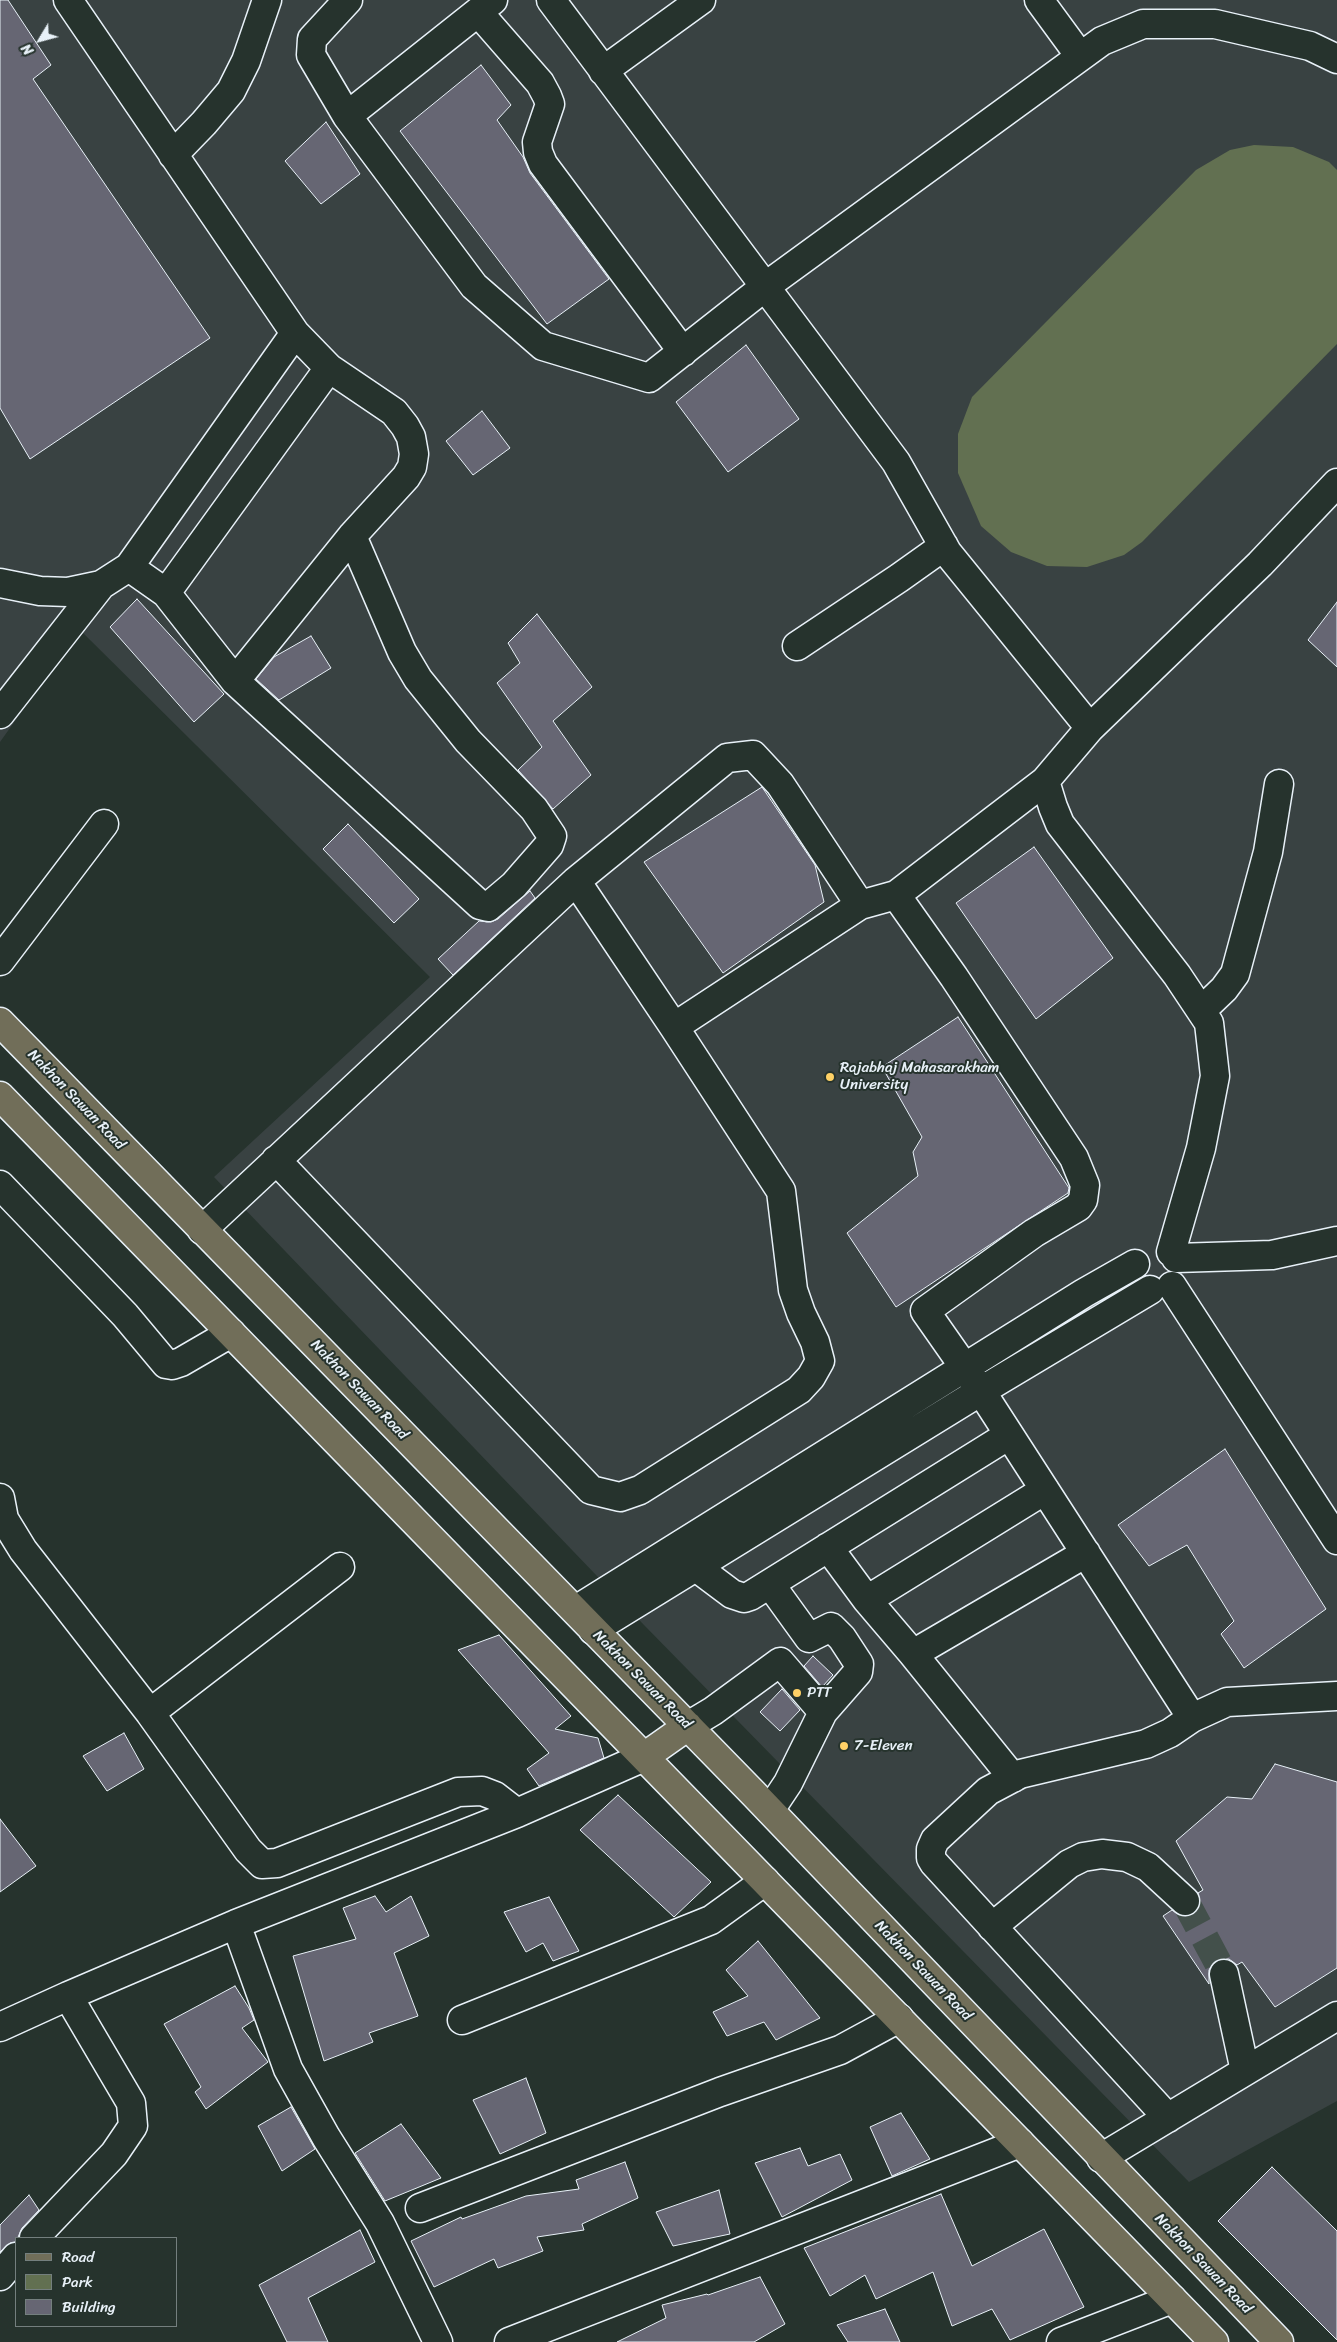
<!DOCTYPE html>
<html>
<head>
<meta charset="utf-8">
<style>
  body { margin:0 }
  #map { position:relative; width:1337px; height:2342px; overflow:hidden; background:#26332d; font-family:Sriracha,sans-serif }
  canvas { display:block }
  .legend { position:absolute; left:15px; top:2237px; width:162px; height:90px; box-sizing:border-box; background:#26332d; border:1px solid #747f7e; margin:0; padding:6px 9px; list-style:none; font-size:15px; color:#e8f1f8 }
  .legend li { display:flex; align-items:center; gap:10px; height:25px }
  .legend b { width:25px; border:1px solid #747f7e }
  .north { position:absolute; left:15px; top:15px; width:50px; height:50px; -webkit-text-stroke:4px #26332d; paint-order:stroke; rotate:233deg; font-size:14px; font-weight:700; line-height:20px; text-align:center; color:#e8f1f8 }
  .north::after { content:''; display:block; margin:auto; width:18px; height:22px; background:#e8f1f8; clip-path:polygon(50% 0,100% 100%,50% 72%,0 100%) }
</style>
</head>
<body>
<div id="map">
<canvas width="1337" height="2342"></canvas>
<ul class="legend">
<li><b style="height:6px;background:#716e59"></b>Road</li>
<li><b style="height:14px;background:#627051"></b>Park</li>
<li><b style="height:14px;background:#666673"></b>Building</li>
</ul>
<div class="north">N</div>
</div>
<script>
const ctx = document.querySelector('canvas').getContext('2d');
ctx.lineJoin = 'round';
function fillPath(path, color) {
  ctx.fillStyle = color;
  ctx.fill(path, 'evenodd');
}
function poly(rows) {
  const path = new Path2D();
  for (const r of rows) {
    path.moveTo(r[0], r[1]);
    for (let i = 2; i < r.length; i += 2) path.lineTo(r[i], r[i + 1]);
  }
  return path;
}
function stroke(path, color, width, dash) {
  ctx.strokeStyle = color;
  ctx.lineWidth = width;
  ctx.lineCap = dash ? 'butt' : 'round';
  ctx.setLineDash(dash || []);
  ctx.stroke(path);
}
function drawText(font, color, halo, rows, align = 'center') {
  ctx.font = font + ' Sriracha,sans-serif';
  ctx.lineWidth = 4;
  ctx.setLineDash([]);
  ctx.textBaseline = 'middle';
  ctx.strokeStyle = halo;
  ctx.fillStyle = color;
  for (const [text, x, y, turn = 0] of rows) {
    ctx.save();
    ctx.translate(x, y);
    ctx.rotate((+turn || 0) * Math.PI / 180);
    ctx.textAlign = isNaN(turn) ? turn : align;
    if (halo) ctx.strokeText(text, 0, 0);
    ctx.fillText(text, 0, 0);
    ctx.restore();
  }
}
fillPath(poly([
  [0,0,1337,0,1337,2101,1189,2182,644,1625,214,1177,430,977,80,630,0,742]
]), '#394242');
fillPath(poly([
  [1254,145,1293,147,1329,162,1337,170,1337,344,1142,542,1124,555,1087,567,1047,566,1011,552,981,526,958,473,958,434,972,397,1196,170,1230,150]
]), '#627051');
const building = poly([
  [0,0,8,0,51,65,33,79,210,338,30,459,0,408,0,0],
  [481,65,511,105,497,120,523,157,530,173,609,279,547,324,400,131,481,65],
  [326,122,360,174,321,204,285,161,326,122],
  [746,345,799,419,728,472,676,402,746,345],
  [482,411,510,448,473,475,446,441,482,411],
  [137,599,224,694,194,722,110,627,137,599],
  [1337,602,1337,667,1308,640,1337,602],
  [537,614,592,687,553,721,591,775,553,809,518,770,542,747,497,683,520,663,508,643,537,614],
  [311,636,331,668,279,700,256,679,274,657,311,636],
  [762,787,815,865,824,902,723,973,644,862,762,787],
  [348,824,419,899,394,923,323,849,348,824],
  [1034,847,1113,958,1036,1019,956,903,1034,847],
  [530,891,535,898,453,975,438,959,479,921,491,922,498,919,530,891],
  [958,1017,1069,1188,1068,1193,896,1307,847,1233,918,1176,913,1152,922,1137,882,1067,958,1017],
  [1225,1449,1326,1609,1244,1668,1221,1634,1234,1621,1187,1545,1149,1566,1118,1525,1225,1449],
  [499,1635,571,1716,555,1729,598,1738,604,1758,539,1786,527,1769,549,1753,458,1650,499,1635],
  [813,1656,833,1675,822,1687,804,1666,813,1656],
  [782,1689,800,1710,780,1731,760,1712,782,1689],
  [124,1733,144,1769,107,1791,83,1756,124,1733],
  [1275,1764,1337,1782,1337,1968,1275,2007,1242,1962,1237,1965,1229,1959,1221,1959,1214,1962,1209,1970,1209,1984,1163,1916,1172,1910,1181,1916,1190,1916,1197,1911,1200,1905,1198,1893,1203,1890,1176,1841,1227,1797,1252,1799,1275,1764],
  [618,1795,711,1882,674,1917,580,1830,618,1795],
  [0,1819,36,1866,0,1892,0,1819],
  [375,1896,386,1912,411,1896,429,1936,394,1953,418,2016,369,2033,373,2042,324,2061,293,1956,356,1939,343,1908,375,1896],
  [549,1897,579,1951,553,1961,543,1943,526,1952,504,1912,549,1897],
  [758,1941,820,2018,776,2040,764,2022,727,2036,713,2012,748,1996,726,1970,758,1941],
  [235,1986,249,2008,254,2020,242,2028,268,2062,206,2109,195,2092,201,2087,164,2024,235,1986],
  [526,2078,546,2133,500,2154,473,2100,526,2078],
  [291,2107,315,2149,282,2171,258,2126,291,2107],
  [901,2113,930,2159,892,2176,870,2127,901,2113],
  [401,2124,441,2178,385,2201,355,2153,401,2124],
  [800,2148,808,2166,840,2154,852,2180,782,2217,755,2163,800,2148],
  [625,2162,638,2198,582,2224,584,2230,537,2237,543,2251,498,2268,494,2259,434,2287,411,2241,461,2217,462,2219,526,2196,579,2189,576,2180,625,2162],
  [1272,2167,1337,2231,1337,2340,1218,2221,1272,2167],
  [719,2190,730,2234,673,2246,656,2212,719,2190],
  [941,2194,972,2266,1044,2229,1084,2307,1010,2340,992,2309,952,2326,933,2272,876,2299,865,2275,830,2296,804,2248,941,2194],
  [29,2195,39,2210,22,2228,16,2242,10,2243,0,2252,0,2225,29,2195],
  [360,2230,375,2262,308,2298,328,2342,287,2342,259,2285,360,2230],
  [760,2277,785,2324,754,2342,617,2342,666,2318,662,2305,707,2294,708,2295,760,2277],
  [885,2309,900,2342,848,2342,837,2325,885,2309]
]);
fillPath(building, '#666673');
stroke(building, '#e8f1f8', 1);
stroke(poly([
  [1185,1901,1224,1974]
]), '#43504b', 28, [28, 14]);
const minor = poly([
  [493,0,347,116,474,286,543,346,649,378,766,286,1102,41,1143,24,1215,24,1310,46,1337,59],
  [551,0,896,462,947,552,1090,728,1045,781,1053,807,1060,824,1177,975,1209,1023,1215,1076,1201,1148,1171,1252],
  [1039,0,1080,56],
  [478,12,540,83,547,96,550,104,537,142,538,152,543,164,683,352],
  [603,71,701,0],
  [347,116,311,55,312,39,348,0],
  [173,155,204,123,231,91,246,61,267,0],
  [295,333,329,368],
  [129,567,166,593,235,681,480,905,488,907,514,885,549,845,552,836,534,809,468,741,418,679,402,652,352,536],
  [0,583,40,591,68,592,101,585,129,567,295,333,68,0],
  [166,593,329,368,394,412,405,426,411,437,414,454,412,467,406,477,352,536,235,681],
  [797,646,899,578,944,546],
  [0,714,101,585],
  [1090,728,1260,564,1337,483],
  [896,895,954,977,1074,1158,1085,1185,1083,1200,1078,1207,1034,1233,925,1311,981,1391,1192,1718],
  [0,961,104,824],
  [1201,1011,1224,989,1235,974,1268,852,1279,784],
  [674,1027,860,905,896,895,1045,781],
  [276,1160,591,1490,620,1497,640,1490,799,1390,811,1377,820,1361,815,1342,801,1313,793,1290,781,1191,674,1027,576,881],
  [0,1185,125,1315,166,1364,172,1365,181,1362,231,1333],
  [202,1230,576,881,727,758,753,755,780,784,860,905],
  [1176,1258,1272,1255,1337,1241],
  [1172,1286,1337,1540],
  [0,1498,4,1519,23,1550,150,1713,248,1850,262,1864,277,1863,458,1792,482,1791,495,1796,517,1813],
  [828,1547,867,1600,1045,1490],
  [696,1567,732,1594,744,1598,750,1596,1009,1435],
  [770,1584,809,1638,831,1627,842,1638,859,1664,858,1672,823,1712],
  [867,1600,913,1654],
  [576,1610,1084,1293,1135,1264],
  [593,1630,981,1391,1150,1290],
  [150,1713,340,1567],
  [688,1726,713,1711,780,1662,823,1712,788,1783,770,1810],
  [1013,1778,913,1654,1086,1553],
  [236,1924,288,2069,326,2137,380,2223,438,2342],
  [992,1927,1069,1864,1083,1857,1102,1854,1127,1857,1148,1867,1185,1901],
  [1224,1974,1245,2071],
  [462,2020,711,1920,765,1881],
  [0,2027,68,1996],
  [1168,2118,934,1863,931,1858,931,1849,935,1840,988,1791,1020,1774,1146,1744,1170,1733,1192,1718,1227,1702,1337,1696],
  [1101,2158,1337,2016],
  [420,2208,720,2092,840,2050,899,2018],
  [34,2238,114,2154,133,2126,131,2103,68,1996,236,1924,517,1813,644,1757],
  [0,2276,16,2257],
  [509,2342,1020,2143],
  [1061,2342,1172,2299]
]);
const major = poly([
  [0,1022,753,1793,1279,2342],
  [0,1096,1214,2342],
  [644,1757,688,1726]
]);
stroke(minor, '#e8f1f8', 31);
stroke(major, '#e8f1f8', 31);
stroke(minor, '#26332d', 28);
stroke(major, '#716e59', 28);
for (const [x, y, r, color] of [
  [830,1077,5,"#ffd166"],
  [797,1693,5,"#ffd166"],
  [844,1746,5,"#ffd166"]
]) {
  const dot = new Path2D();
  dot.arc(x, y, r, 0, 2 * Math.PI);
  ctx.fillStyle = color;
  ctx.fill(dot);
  stroke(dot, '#26332d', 2);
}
drawText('15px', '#e8f1f8', '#26332d', [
  ["Rajabhaj Mahasarakham",840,1068],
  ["University",840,1085],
  ["PTT",807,1693],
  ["7-Eleven",854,1746]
], 'left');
drawText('15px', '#e8f1f8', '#26332d', [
  ["Nakhon Sawan Road",76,1100,46],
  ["Nakhon Sawan Road",359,1390,46],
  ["Nakhon Sawan Road",642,1680,45],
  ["Nakhon Sawan Road",923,1971,46],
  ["Nakhon Sawan Road",1203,2264,46]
]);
</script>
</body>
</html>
